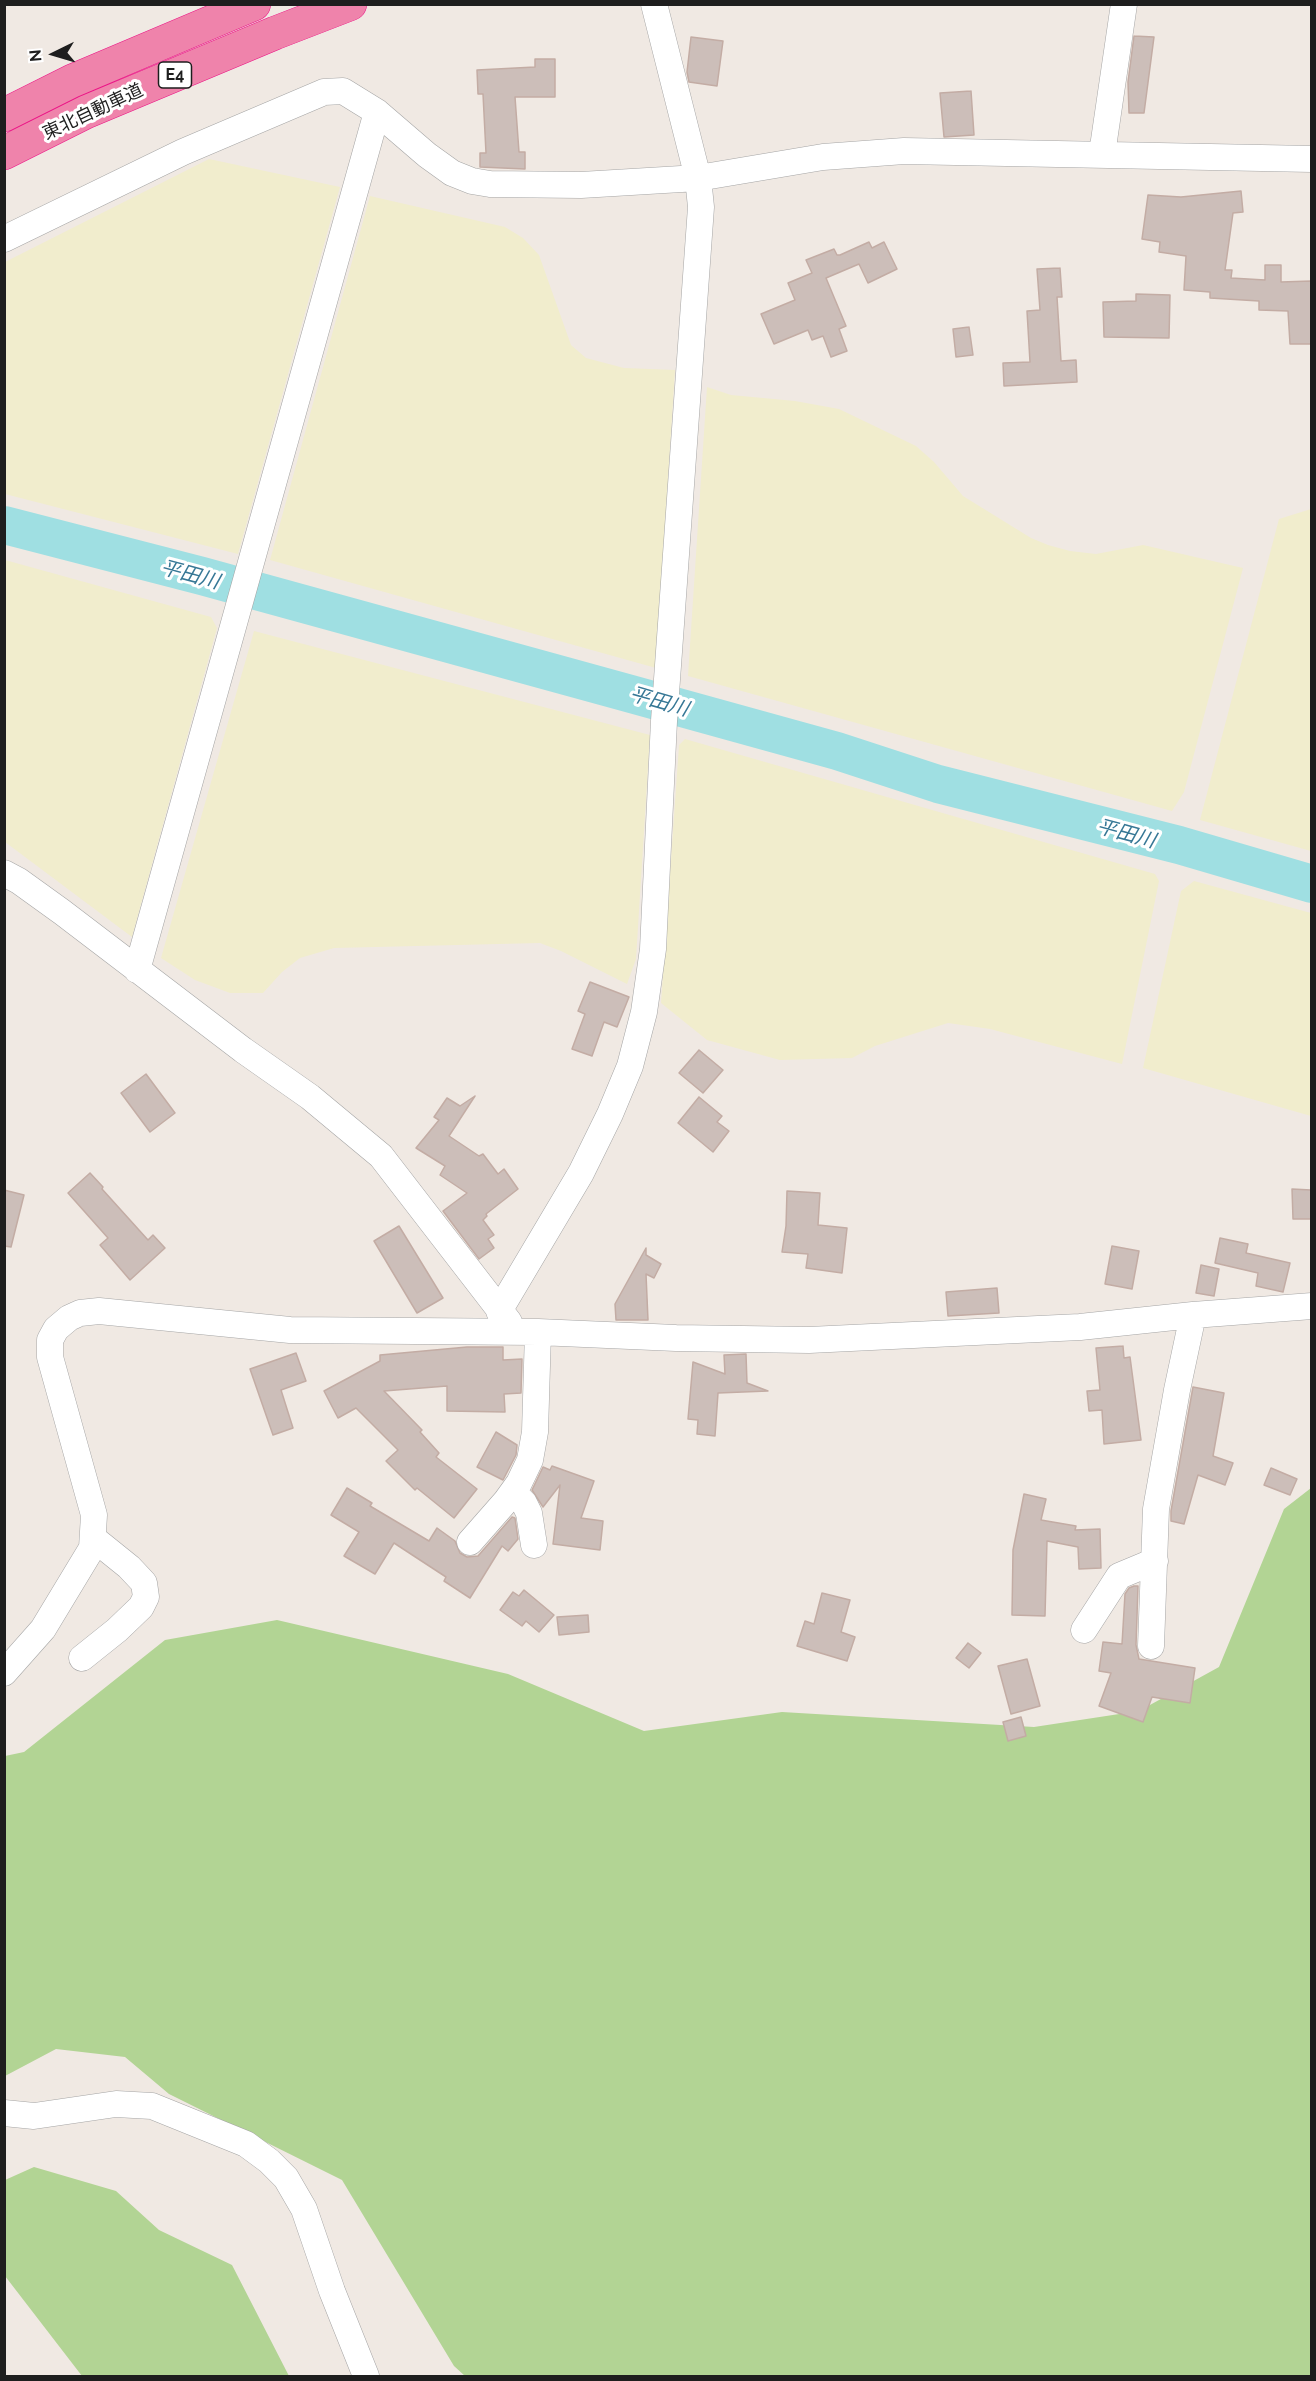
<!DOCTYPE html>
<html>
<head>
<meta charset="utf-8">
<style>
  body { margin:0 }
  #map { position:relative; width:1316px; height:2381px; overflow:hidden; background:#f0e9e3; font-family:Raleway,sans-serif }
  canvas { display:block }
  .frame { position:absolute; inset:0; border:6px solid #1e1e1e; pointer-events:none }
  .north { position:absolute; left:24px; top:24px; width:60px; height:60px; -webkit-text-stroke:4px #fff; paint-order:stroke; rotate:265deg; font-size:16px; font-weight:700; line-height:24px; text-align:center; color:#1e1e1e }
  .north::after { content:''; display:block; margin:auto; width:21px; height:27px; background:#1e1e1e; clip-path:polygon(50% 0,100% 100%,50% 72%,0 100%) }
</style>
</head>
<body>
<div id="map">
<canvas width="1316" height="2381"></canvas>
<div class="frame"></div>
<div class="north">N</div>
</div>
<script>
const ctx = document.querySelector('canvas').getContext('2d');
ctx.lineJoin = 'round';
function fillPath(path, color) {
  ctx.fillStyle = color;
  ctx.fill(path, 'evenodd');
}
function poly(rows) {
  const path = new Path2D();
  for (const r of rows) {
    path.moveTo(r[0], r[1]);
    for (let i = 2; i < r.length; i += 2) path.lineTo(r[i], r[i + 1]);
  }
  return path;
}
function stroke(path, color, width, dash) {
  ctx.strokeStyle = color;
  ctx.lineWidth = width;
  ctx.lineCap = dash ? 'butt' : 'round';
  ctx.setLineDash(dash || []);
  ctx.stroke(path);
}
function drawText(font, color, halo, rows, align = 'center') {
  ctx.font = font + ' Raleway,"Noto Sans JP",sans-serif';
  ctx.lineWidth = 6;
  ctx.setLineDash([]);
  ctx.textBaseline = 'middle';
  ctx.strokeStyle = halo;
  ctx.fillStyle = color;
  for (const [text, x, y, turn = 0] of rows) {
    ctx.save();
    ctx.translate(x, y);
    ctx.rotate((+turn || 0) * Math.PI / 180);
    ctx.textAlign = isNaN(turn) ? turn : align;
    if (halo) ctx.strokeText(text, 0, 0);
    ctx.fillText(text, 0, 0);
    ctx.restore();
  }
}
fillPath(poly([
  [209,159,340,187,238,554,5,494,5,262],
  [370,196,505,227,523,238,539,255,571,345,586,358,624,368,675,370,656,668,270,560],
  [707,387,731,395,795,401,839,409,916,446,934,462,963,496,1031,538,1048,545,1070,551,1096,554,1143,545,1243,568,1184,792,1172,811,688,676],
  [1311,509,1312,509,1311,851,1200,820,1279,519],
  [5,560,211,617,217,628,132,937,5,842],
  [254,631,650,735,636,959,627,984,561,951,540,943,334,948,300,958,282,972,263,993,230,993,195,980,161,958],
  [685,739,1155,874,1159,881,1122,1064,990,1029,948,1023,875,1046,852,1058,780,1060,707,1040,661,1003,679,745],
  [1194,881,1311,913,1311,1116,1143,1068,1181,891]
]), '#f1edcd');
fillPath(poly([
  [1311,1488,1311,2376,465,2376,454,2366,342,2180,169,2094,125,2057,56,2049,5,2076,5,1756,24,1752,165,1640,277,1620,508,1674,644,1731,782,1712,1034,1727,1139,1711,1219,1667,1284,1509],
  [34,2167,116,2191,159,2230,232,2265,289,2376,82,2376,5,2276,5,2180]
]), '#b2d494');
stroke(poly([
  [4,525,202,576,631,694,837,751,938,784,1179,845,1312,884]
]), '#9fdfe2', 38);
const building = poly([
  [1134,36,1154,37,1144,113,1129,113,1128,82,1134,36],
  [691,37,723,41,717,86,689,82,687,72,691,37],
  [535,59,555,59,555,97,515,97,519,152,525,152,525,169,480,167,480,153,486,153,483,94,478,94,477,70,535,67,535,59],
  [971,91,974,135,944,137,940,93,971,91],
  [1241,191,1243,212,1233,213,1225,270,1232,270,1231,278,1265,280,1265,265,1281,265,1281,282,1311,281,1311,344,1290,344,1288,311,1259,310,1259,301,1210,298,1210,292,1184,290,1186,256,1159,252,1160,242,1142,239,1148,195,1181,197,1241,191],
  [869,242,872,248,884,242,897,269,868,283,859,264,826,278,846,326,839,329,847,351,831,357,823,336,812,340,808,330,774,344,761,314,795,300,788,283,812,273,806,260,834,249,837,255,840,255,869,242],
  [1060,268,1062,297,1057,297,1061,361,1076,360,1077,382,1004,386,1003,363,1030,362,1027,311,1040,310,1037,269,1060,268],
  [1136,294,1170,295,1169,338,1104,337,1103,302,1136,301,1136,294],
  [969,327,973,355,956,357,953,329,969,327],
  [590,982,629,997,617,1027,604,1022,592,1056,572,1049,585,1014,578,1011,590,982],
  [699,1050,723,1070,703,1093,679,1073,699,1050],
  [146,1074,175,1113,150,1132,121,1093,146,1074],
  [475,1096,449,1136,479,1156,483,1154,498,1174,504,1169,518,1189,486,1214,487,1216,483,1220,494,1235,488,1239,494,1248,479,1259,443,1211,467,1193,440,1175,445,1166,416,1148,439,1120,434,1117,447,1098,460,1106,475,1096],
  [699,1097,722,1116,717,1122,729,1131,713,1152,678,1123,699,1097],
  [90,1173,103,1187,102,1189,148,1240,153,1235,165,1248,130,1280,100,1245,108,1238,68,1193,90,1173],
  [1292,1189,1311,1190,1311,1219,1293,1219,1292,1189],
  [4,1190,24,1195,11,1247,4,1246,4,1190],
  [787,1191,820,1193,818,1225,847,1228,842,1273,806,1268,808,1254,782,1252,786,1226,787,1191],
  [399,1226,443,1298,417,1313,374,1241,399,1226],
  [1220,1238,1248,1244,1246,1253,1290,1263,1283,1292,1256,1286,1258,1273,1215,1263,1220,1238],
  [1112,1246,1139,1251,1132,1289,1105,1284,1112,1246],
  [646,1248,646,1255,661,1264,654,1278,646,1274,648,1320,616,1320,615,1304,646,1248],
  [1201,1265,1219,1269,1214,1296,1196,1293,1201,1265],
  [997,1288,999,1313,948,1316,946,1292,997,1288],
  [1123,1346,1124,1358,1130,1357,1141,1440,1104,1444,1102,1410,1089,1411,1087,1391,1100,1390,1096,1348,1123,1346],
  [467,1347,503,1347,503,1360,522,1359,521,1393,504,1394,505,1412,447,1411,447,1386,384,1391,422,1430,420,1432,439,1453,436,1457,477,1489,454,1518,417,1488,415,1490,386,1461,398,1450,356,1408,338,1418,324,1391,380,1361,380,1355,467,1347],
  [296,1353,306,1381,281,1390,293,1428,273,1435,250,1369,296,1353],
  [746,1354,747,1383,768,1391,718,1393,715,1436,697,1434,698,1420,688,1419,693,1362,725,1374,724,1355,746,1354],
  [1193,1387,1224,1393,1213,1456,1233,1463,1225,1485,1198,1475,1184,1524,1171,1521,1171,1511,1193,1387],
  [496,1432,517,1445,516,1455,503,1480,477,1467,496,1432],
  [552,1466,594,1481,581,1518,603,1521,600,1550,553,1544,560,1485,543,1507,532,1490,543,1467,550,1470,552,1466],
  [1271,1468,1297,1479,1290,1495,1264,1485,1271,1468],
  [347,1488,372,1503,370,1506,429,1541,437,1528,455,1541,460,1553,467,1557,478,1556,512,1517,515,1518,518,1539,508,1551,502,1546,470,1598,444,1581,446,1577,394,1543,375,1574,344,1556,359,1532,331,1515,347,1488],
  [1024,1494,1046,1499,1041,1520,1076,1526,1075,1530,1100,1529,1101,1568,1079,1569,1078,1547,1047,1541,1045,1616,1012,1615,1013,1550,1024,1494],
  [1134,1586,1138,1586,1136,1645,1139,1659,1195,1668,1190,1703,1152,1697,1143,1722,1099,1706,1111,1673,1099,1671,1103,1642,1122,1644,1125,1594,1129,1588,1134,1586],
  [524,1590,554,1615,539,1632,526,1621,522,1626,500,1610,513,1592,519,1596,524,1590],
  [822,1593,850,1600,841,1632,855,1637,847,1661,797,1646,805,1621,814,1624,822,1593],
  [588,1615,589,1632,559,1635,557,1617,588,1615],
  [968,1643,981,1653,969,1668,956,1658,968,1643],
  [1027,1659,1040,1706,1011,1714,998,1666,1027,1659],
  [1021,1717,1026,1736,1008,1741,1003,1722,1021,1717]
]);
fillPath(building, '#ccbeb9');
stroke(building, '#c3aca4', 1.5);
const minor = poly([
  [1102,154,1124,4],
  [4,239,183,152,324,92,343,91,377,112,427,155,452,173,472,181,490,184,581,185,698,178,823,157,904,151,1312,159],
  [4,873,19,881,62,912,243,1050,310,1097,381,1156,509,1322],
  [137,970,377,112],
  [499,1311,581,1173,610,1114,630,1066,644,1012,653,949,664,721,701,207,698,178,654,4],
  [513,1492,524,1503,529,1513,534,1545],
  [470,1542,506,1501,519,1483,530,1460,535,1432,538,1332],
  [1084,1630,1119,1576,1155,1561],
  [1151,1646,1156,1509,1177,1390,1193,1315],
  [82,1658,117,1630,141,1607,146,1597,144,1583,129,1567,93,1538],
  [4,1673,43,1629,92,1548,94,1515,50,1357,50,1340,56,1329,69,1318,80,1313,99,1311,290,1330,538,1332,676,1338,809,1340,1080,1327,1193,1315,1312,1306],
  [4,2113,34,2116,116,2104,152,2106,246,2144,269,2161,286,2178,304,2209,332,2291,366,2376]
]);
const highway = poly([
  [4,115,72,81,254,4],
  [4,153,86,112,275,33,350,4]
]);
stroke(minor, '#a5a5a5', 27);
stroke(highway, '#eb1386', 34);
stroke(minor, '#fff', 26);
stroke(highway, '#ef83ab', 33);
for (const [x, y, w] of [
  [175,75,33]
]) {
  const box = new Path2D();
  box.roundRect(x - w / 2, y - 13, w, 26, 4.5);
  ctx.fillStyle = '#fff';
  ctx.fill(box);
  stroke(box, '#1e1e1e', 1.5);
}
drawText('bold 16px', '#1e1e1e', null, [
  ["E4",175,75]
]);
drawText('18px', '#1e1e1e', '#fff', [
  ["東北自動車道",93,112,-25]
]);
drawText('italic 20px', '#377896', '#fff', [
  ["平田川",190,575,15],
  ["平田川",659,702,16],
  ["平田川",1126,834,15]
]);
</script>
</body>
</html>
